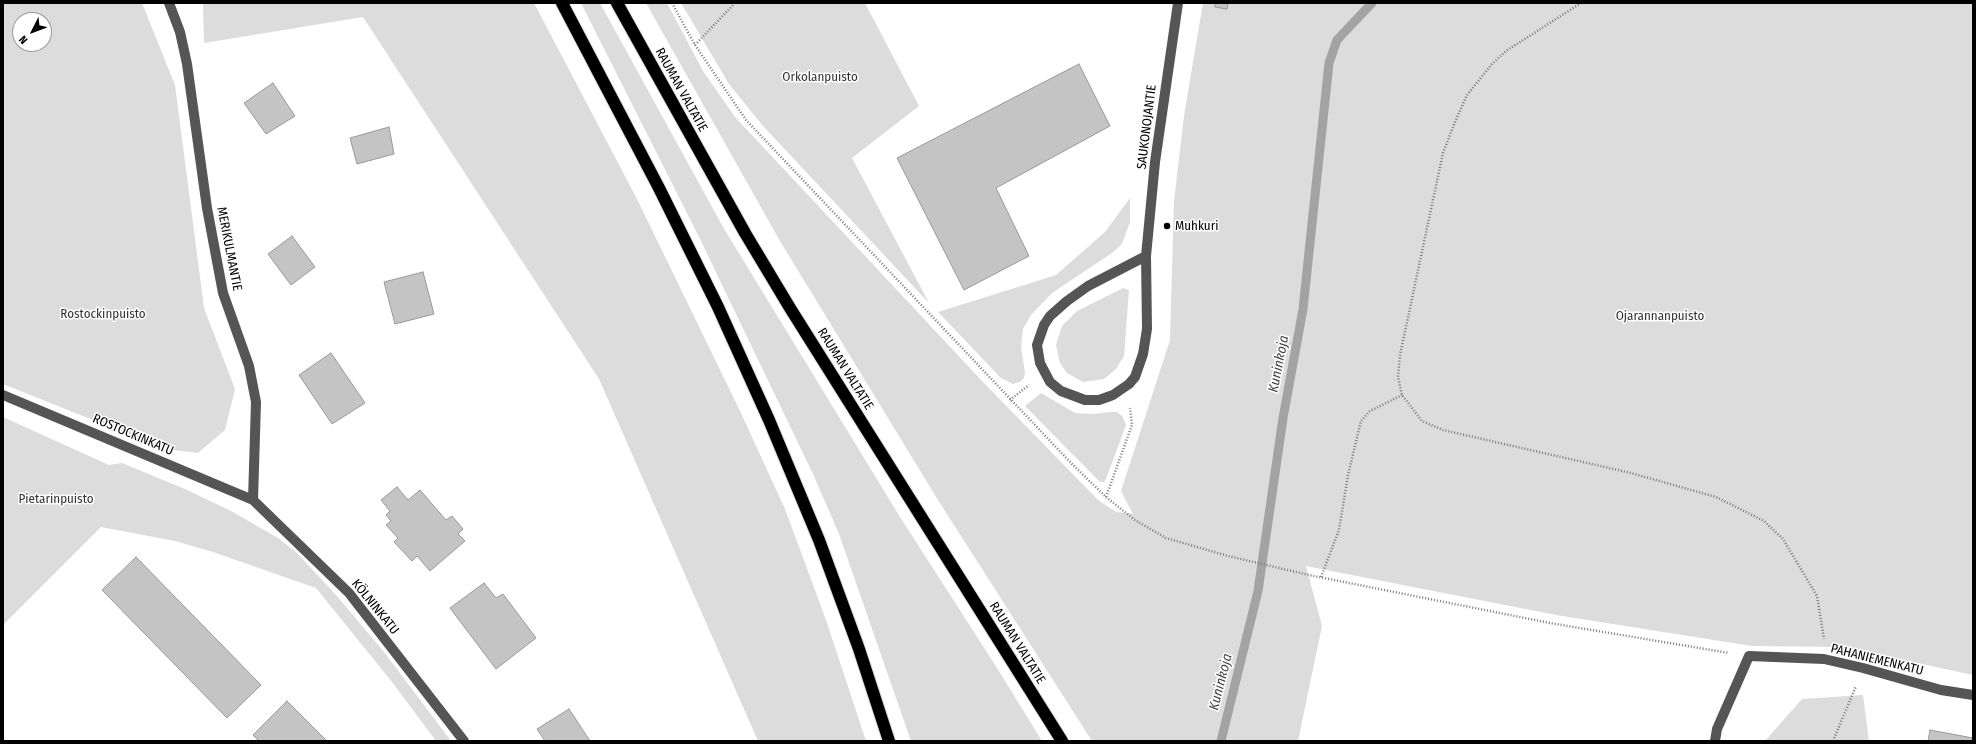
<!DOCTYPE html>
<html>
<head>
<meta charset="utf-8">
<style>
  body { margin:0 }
  #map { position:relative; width:1976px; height:744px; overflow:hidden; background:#fff; font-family:"Fira Sans Condensed",sans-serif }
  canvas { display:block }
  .frame { position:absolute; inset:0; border:4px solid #000; pointer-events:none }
  .north { position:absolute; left:12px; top:12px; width:40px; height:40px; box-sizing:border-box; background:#fff; border:1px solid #999; border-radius:50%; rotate:228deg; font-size:11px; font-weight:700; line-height:16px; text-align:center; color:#000 }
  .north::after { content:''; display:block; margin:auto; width:14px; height:18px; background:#000; clip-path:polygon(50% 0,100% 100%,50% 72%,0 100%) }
</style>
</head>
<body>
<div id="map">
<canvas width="1976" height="744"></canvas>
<div class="frame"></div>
<div class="north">N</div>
</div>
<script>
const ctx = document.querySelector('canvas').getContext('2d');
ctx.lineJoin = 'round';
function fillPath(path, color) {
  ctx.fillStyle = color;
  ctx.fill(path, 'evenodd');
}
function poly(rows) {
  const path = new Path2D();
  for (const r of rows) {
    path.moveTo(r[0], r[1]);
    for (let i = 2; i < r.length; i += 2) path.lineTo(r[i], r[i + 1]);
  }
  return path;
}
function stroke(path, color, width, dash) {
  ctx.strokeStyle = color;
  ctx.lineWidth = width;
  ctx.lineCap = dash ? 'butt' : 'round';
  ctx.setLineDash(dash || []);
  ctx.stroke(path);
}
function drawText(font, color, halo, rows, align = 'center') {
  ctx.font = font + ' "Fira Sans Condensed",sans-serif';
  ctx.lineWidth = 3;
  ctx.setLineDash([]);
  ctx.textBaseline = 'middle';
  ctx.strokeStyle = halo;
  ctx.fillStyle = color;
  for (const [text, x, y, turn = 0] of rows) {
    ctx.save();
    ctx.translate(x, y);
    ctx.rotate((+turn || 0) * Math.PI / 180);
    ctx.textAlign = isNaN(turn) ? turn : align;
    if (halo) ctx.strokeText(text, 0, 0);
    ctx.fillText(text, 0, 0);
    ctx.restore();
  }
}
fillPath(poly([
  [3,3,142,3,175,85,204,308,235,389,225,430,198,453,165,449,3,384],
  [20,20,44,20,44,44,20,44],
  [203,3,534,3,637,199,740,411,785,509,826,620,866,741,758,741,599,379,363,17,204,43],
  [581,3,600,3,723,227,900,517,997,668,1042,741,911,741,839,534,813,474,700,239],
  [646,3,667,3,703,71,735,117,983,382,1098,500,1116,512,1133,514,1121,491,1170,340,1174,201,1184,116,1203,3,1973,3,1973,675,1844,647,1752,646,1556,615,1306,566,1322,626,1298,741,1092,741,938,500,780,241],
  [681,3,865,3,919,106,852,158,929,303,763,126,729,84],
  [1130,198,1130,222,1122,244,1112,253,1052,293,1031,315,1023,329,1021,347,1025,373,1024,378,1020,382,1013,384,1001,378,938,312,1056,275,1105,232],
  [1123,288,1129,290,1124,356,1116,369,1104,379,1083,382,1067,373,1060,363,1056,345,1062,326,1077,311],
  [1041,393,1075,413,1094,414,1110,412,1117,412,1122,416,1126,425,1106,479,1104,482,1100,482,1096,478,1025,406],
  [3,417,109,465,122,463,185,489,233,512,278,538,296,552,336,595,384,652,451,741,436,741,392,682,316,588,213,552,175,541,101,527,3,625],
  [1863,695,1869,741,1765,741,1802,699]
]), '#dcdcdc');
stroke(poly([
  [1221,741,1258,591,1283,418,1303,309,1329,63,1337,40,1372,3]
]), '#a3a3a3', 9);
const building = poly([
  [1215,3,1228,3,1227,9,1215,7,1215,3],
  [1079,64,1110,126,996,188,1029,256,964,290,897,158,1079,64],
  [273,83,295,116,266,134,244,103,273,83],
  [389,127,394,154,357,164,350,138,389,127],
  [292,236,315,267,291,285,268,254,292,236],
  [423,272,434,314,395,324,384,282,423,272],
  [331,353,365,403,332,424,299,375,331,353],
  [397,487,408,500,420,490,446,520,452,516,463,529,458,534,465,541,430,571,417,556,412,561,394,542,398,538,386,525,391,521,386,515,390,511,381,500,397,487],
  [136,557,261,685,227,718,102,590,136,557],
  [484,583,496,598,503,594,536,638,496,669,450,608,484,583],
  [287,701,327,741,259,741,253,735,287,701],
  [569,709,590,741,545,741,537,729,569,709],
  [1930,730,1973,738,1973,741,1928,741,1930,730]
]);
fillPath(building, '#c4c4c4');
stroke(building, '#999', 1);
const highway = poly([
  [562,3,659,188,718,307,769,420,819,540,859,649,889,741],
  [617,3,745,233,790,308,1062,741]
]);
stroke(highway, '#dbdbdb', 14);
stroke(poly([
  [672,3,695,45,746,120,1071,463,1106,497,1135,520,1166,538,1228,556,1309,575,1550,623,1729,653],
  [1581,3,1506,51,1492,64,1467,95,1455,122,1443,153,1400,355,1398,377,1402,395,1422,421,1443,430,1631,473,1716,497,1764,521,1783,539,1817,596,1824,639],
  [695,45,735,3],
  [1010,400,1029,385],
  [1106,497,1132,425,1130,408],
  [1321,577,1339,530,1348,475,1361,421,1370,411,1402,395],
  [1833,741,1856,686]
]), '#777', 2.5, [1, 2]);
stroke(poly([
  [169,3,180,32,187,64,207,208,223,293,249,366,256,402,253,500],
  [1146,256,1088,286,1067,301,1050,316,1044,325,1037,345,1040,363,1050,382,1061,391,1085,400,1099,400,1113,395,1129,384,1135,377,1143,354,1147,329,1146,256,1155,162,1178,3],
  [3,395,253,500,349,593,464,741],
  [1715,741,1717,729,1749,656,1824,659,1863,668,1941,690,1973,695]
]), '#555', 10);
stroke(highway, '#000', 12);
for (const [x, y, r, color] of [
  [1167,226,4,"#000"]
]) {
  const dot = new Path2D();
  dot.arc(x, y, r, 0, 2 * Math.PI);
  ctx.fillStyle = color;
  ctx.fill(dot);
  stroke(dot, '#fff', 1.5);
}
drawText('13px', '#333', '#fff', [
  ["Orkolanpuisto",820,77],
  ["Rostockinpuisto",103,314],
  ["Ojarannanpuisto",1660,316],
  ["Pietarinpuisto",56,499]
]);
drawText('13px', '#000', '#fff', [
  ["RAUMAN VALTATIE",681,90,61],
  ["SAUKONOJANTIE",1147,127,-83],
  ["MERIKULMANTIE",229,249,79],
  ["RAUMAN VALTATIE",845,369,58],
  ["ROSTOCKINKATU",133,435,23],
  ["KÖLNINKATU",375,607,51],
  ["RAUMAN VALTATIE",1017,643,58],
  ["PAHANIEMENKATU",1877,660,14]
]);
drawText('13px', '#000', '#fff', [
  ["Muhkuri",1175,226]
], 'left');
drawText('italic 14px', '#444', '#fff', [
  ["Kuninkoja",1279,364,-79],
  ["Kuninkoja",1221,682,-76]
]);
</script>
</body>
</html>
